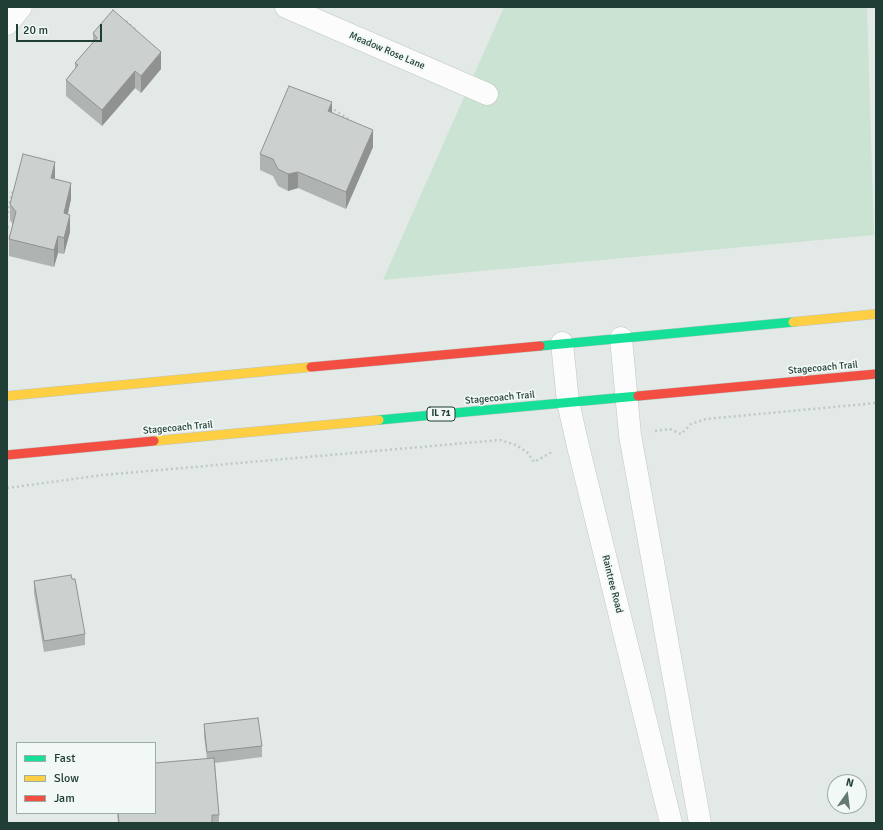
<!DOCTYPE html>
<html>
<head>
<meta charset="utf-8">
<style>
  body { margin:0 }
  #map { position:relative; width:883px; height:830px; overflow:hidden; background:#e3e9e6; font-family:Signika,sans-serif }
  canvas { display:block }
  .frame { position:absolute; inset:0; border:8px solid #203d36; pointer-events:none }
  .legend { position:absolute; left:16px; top:742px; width:140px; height:72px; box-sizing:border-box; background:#f1f8f5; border:1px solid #9dada9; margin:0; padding:5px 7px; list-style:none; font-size:12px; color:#203d36 }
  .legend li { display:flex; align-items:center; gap:8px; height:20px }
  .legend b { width:20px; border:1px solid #9dada9 }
  .north { position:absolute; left:827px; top:774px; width:40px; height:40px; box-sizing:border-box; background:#f1f8f5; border:1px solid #9dada9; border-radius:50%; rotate:14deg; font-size:11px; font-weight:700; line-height:16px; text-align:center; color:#203d36 }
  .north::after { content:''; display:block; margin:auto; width:14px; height:18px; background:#647974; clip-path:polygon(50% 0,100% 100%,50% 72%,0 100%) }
  .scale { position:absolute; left:16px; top:24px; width:86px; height:18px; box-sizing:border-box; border:2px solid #203d36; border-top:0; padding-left:5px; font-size:12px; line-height:14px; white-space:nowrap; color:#203d36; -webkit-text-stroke:3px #f1f8f5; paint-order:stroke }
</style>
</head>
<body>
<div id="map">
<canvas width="883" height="830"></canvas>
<div class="frame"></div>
<ul class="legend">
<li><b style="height:5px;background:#16e098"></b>Fast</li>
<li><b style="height:5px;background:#ffcf43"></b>Slow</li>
<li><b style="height:5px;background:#f24e42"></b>Jam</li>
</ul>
<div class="north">N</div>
<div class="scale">20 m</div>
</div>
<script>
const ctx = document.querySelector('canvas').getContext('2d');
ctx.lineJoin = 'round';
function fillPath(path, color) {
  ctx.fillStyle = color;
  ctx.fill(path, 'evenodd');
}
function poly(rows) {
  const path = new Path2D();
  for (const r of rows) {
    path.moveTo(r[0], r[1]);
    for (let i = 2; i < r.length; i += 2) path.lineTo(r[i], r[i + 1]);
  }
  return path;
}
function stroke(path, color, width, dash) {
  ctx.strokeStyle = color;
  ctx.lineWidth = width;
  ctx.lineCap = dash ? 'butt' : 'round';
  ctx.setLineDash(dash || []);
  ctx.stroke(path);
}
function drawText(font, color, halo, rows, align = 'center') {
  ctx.font = font + ' Signika,sans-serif';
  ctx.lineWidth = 3.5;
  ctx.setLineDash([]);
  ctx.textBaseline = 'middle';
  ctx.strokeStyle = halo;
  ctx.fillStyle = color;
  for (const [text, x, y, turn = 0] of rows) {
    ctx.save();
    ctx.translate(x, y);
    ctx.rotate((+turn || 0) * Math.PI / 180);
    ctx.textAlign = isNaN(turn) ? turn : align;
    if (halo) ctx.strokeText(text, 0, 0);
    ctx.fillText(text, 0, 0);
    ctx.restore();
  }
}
fillPath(poly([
  [504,7,867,7,874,235,383,280]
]), '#cbe3d3');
const street = poly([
  [286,7,487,94],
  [7,24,21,7],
  [621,338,630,435,700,823],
  [562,343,568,402,578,446,671,823]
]);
const fast = poly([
  [540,346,793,322],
  [379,420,638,396]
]);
const slow = poly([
  [793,322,876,314],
  [7,396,311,367],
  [154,441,379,420]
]);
const jam = poly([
  [311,367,540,346],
  [638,396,876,374],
  [7,455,154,441]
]);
stroke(street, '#c0c6c3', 23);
stroke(fast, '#bbc5c3', 10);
stroke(slow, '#bbc5c3', 10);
stroke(jam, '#bbc5c3', 10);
stroke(poly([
  [126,21,137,31],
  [82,57,95,41],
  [330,107,347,118,348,123],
  [7,218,12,191],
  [7,227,13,231],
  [655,431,670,429,681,434,691,424,706,419,876,403],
  [7,488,103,475,500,440,516,445,527,452,534,462,552,452]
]), '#c0c9c6', 2.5, [2, 3]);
stroke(street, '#fbfcfb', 22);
stroke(fast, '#16e098', 9);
stroke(slow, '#ffcf43', 9);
stroke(jam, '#f24e42', 9);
fillPath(poly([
  [93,33,161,69,141,93,135,88,102,126,66,96,66,80,75,69,75,63,93,43],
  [332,113,373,147,346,209,298,188,288,191,278,186,273,176,260,170,260,154],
  [55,179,71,199,68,214,70,232,64,254,58,253,54,267,9,256,9,239,13,225,10,220,10,204],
  [34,581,85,634,85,645,44,652,34,593],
  [204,724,262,746,262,757,215,763,219,815,219,823,118,823,117,813,155,813,207,759,204,736]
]), '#afb4b2');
fillPath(poly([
  [161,52,161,69,141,93,141,76],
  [135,71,135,88,102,126,102,110],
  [332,102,332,119,328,111],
  [373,130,373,147,346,209,346,192],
  [55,162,55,178,51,178],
  [298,172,298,188,288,191,288,174],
  [71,183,71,199,64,230,64,213],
  [70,215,70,232,64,254,64,238],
  [58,236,58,253,54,267,54,250]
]), '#8f9291');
const building = poly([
  [113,10,161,52,141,76,135,71,102,110,66,80,78,65,75,63,97,38,93,33,113,10],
  [289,86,332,102,328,111,373,130,346,192,298,172,288,174,278,169,273,159,260,154,289,86],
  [23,154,55,162,51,178,71,183,64,213,70,215,64,238,58,236,54,250,9,239,16,212,10,204,23,154],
  [71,575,72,579,75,579,85,634,44,641,34,581,71,575],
  [258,718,262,746,207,752,204,724,258,718],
  [214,758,219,815,212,815,212,823,119,823,118,813,155,813,155,763,214,758]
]);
fillPath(building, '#ccd1cf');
stroke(building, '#8f9291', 1);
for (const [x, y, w] of [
  [441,414,28]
]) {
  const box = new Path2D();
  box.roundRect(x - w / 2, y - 7, w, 14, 3);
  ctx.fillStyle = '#f1f8f5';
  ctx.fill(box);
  stroke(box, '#203d36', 1);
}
drawText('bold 9px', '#203d36', null, [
  ["IL 71",441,414]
]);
drawText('10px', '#203d36', '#f1f8f5', [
  ["Meadow Rose Lane",387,51,23],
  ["Stagecoach Trail",823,368,-5],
  ["Stagecoach Trail",500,398,-5],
  ["Stagecoach Trail",178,428,-5],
  ["Raintree Road",612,584,76]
]);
</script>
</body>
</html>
